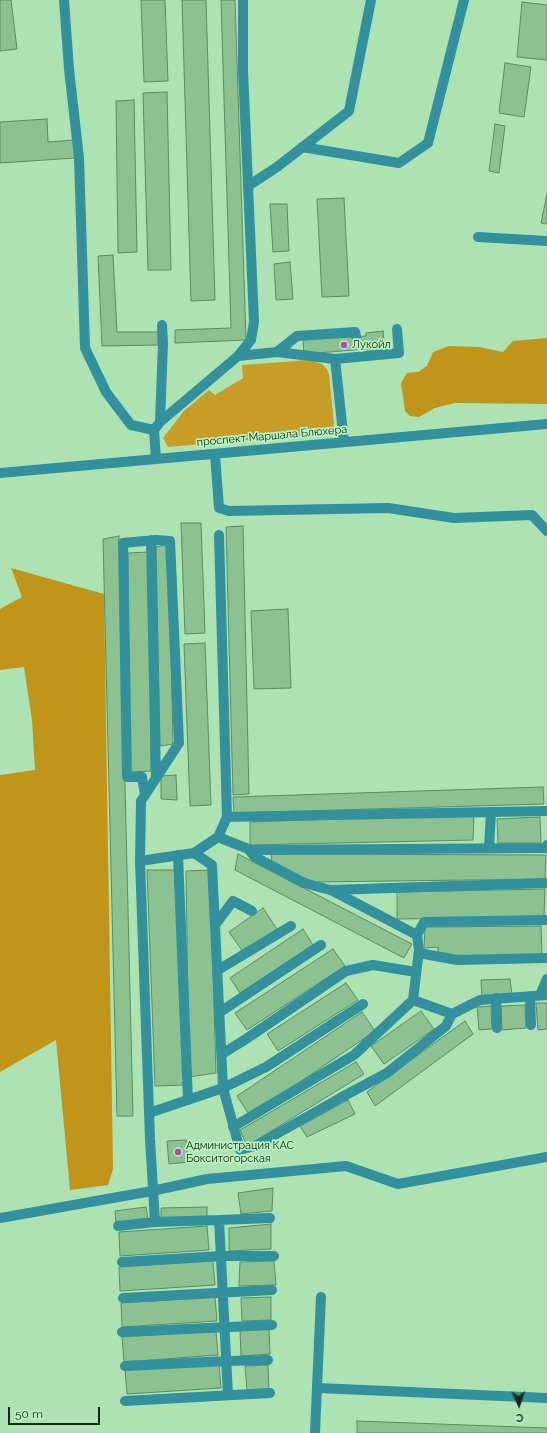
<!DOCTYPE html>
<html>
<head>
<meta charset="utf-8">
<style>
  body { margin:0 }
  #map { position:relative; width:547px; height:1433px; overflow:hidden; background:#ade3b2; font-family:Raleway,sans-serif }
  canvas { display:block }
  .north { position:absolute; left:499px; top:1385px; width:40px; height:40px; -webkit-text-stroke:3px #b9f0bf; paint-order:stroke; rotate:177deg; font-size:11px; font-weight:700; line-height:16px; text-align:center; color:#142917 }
  .north::after { content:''; display:block; margin:auto; width:14px; height:18px; background:#142917; clip-path:polygon(50% 0,100% 100%,50% 72%,0 100%) }
  .scale { position:absolute; left:8px; top:1407px; width:92px; height:18px; box-sizing:border-box; border:2px solid #142917; border-top:0; padding-left:5px; font-size:12px; line-height:14px; white-space:nowrap; color:#142917; -webkit-text-stroke:3px #b9f0bf; paint-order:stroke }
</style>
</head>
<body>
<div id="map">
<canvas width="547" height="1433"></canvas>
<div class="north">С</div>
<div class="scale">50 m</div>
</div>
<script>
const ctx = document.querySelector('canvas').getContext('2d');
ctx.lineJoin = 'round';
function fillPath(path, color) {
  ctx.fillStyle = color;
  ctx.fill(path, 'evenodd');
}
function poly(rows) {
  const path = new Path2D();
  for (const r of rows) {
    path.moveTo(r[0], r[1]);
    for (let i = 2; i < r.length; i += 2) path.lineTo(r[i], r[i + 1]);
  }
  return path;
}
function stroke(path, color, width, dash) {
  ctx.strokeStyle = color;
  ctx.lineWidth = width;
  ctx.lineCap = dash ? 'butt' : 'round';
  ctx.setLineDash(dash || []);
  ctx.stroke(path);
}
function drawText(font, color, halo, rows, align = 'center') {
  ctx.font = font + ' Raleway,sans-serif';
  ctx.lineWidth = 3.5;
  ctx.setLineDash([]);
  ctx.textBaseline = 'middle';
  ctx.strokeStyle = halo;
  ctx.fillStyle = color;
  for (const [text, x, y, turn = 0] of rows) {
    ctx.save();
    ctx.translate(x, y);
    ctx.rotate((+turn || 0) * Math.PI / 180);
    ctx.textAlign = isNaN(turn) ? turn : align;
    if (halo) ctx.strokeText(text, 0, 0);
    ctx.fillText(text, 0, 0);
    ctx.restore();
  }
}
fillPath(poly([
  [309,360,322,364,327,369,329,374,334,424,333,430,329,433,168,447,163,438,184,411,209,390,215,395,243,378,242,365]
]), '#c89d27');
fillPath(poly([
  [547,338,547,404,455,403,435,408,419,417,410,416,405,411,401,383,407,373,418,372,427,366,433,352,449,346,479,347,503,352,513,341],
  [11,568,104,594,113,1169,108,1185,70,1190,56,1040,0,1072,0,775,35,770,32,720,24,667,0,670,0,609,22,597]
]), '#c09519');
const building = poly([
  [0,0,11,0,17,49,0,51,0,0],
  [141,0,165,0,168,81,144,82,141,0],
  [182,0,206,0,215,300,191,301,182,0],
  [221,0,235,0,246,340,175,343,175,330,231,328,221,0],
  [522,2,547,5,547,60,517,57,522,2],
  [505,63,531,67,524,117,499,113,505,63],
  [167,92,171,270,148,270,143,93,167,92],
  [134,100,137,252,118,253,116,101,134,100],
  [47,119,48,142,74,140,75,158,0,163,0,122,47,119],
  [495,124,505,126,499,173,489,171,495,124],
  [547,194,547,224,541,223,547,194],
  [344,198,349,296,322,297,317,199,344,198],
  [270,204,287,204,289,251,273,252,270,204],
  [113,255,117,332,158,332,158,345,102,346,98,256,113,255],
  [290,262,293,299,276,300,274,264,290,262],
  [383,331,385,351,368,353,367,349,304,354,303,340,366,336,366,333,383,331],
  [181,523,201,523,205,633,185,634,181,523],
  [243,526,249,794,233,795,226,527,243,526],
  [119,536,133,1116,117,1116,103,539,119,536],
  [169,544,173,744,160,746,156,547,169,544],
  [149,552,151,771,129,772,128,553,149,552],
  [288,609,291,688,254,689,251,611,288,609],
  [205,643,211,805,190,806,184,644,205,643],
  [176,775,177,800,161,799,161,776,176,775],
  [543,787,544,804,234,813,233,797,543,787],
  [474,814,473,840,250,845,250,822,474,814],
  [540,817,541,843,498,843,497,819,540,817],
  [238,854,412,944,404,958,235,870,238,854],
  [271,854,546,855,545,879,315,882,293,874,272,863,271,854],
  [147,870,177,870,185,1085,155,1086,147,870],
  [210,870,216,1073,189,1077,186,871,210,870],
  [545,889,544,917,397,919,397,892,545,889],
  [263,908,277,929,243,952,229,932,263,908],
  [541,926,542,955,438,956,438,947,424,948,425,927,541,926],
  [303,929,313,945,240,993,230,978,303,929],
  [333,949,345,966,247,1030,235,1013,333,949],
  [510,979,512,994,482,998,481,980,510,979],
  [346,983,358,1000,278,1051,267,1034,346,983],
  [536,1003,547,1003,547,1029,538,1030,536,1003],
  [525,1005,526,1028,502,1030,501,1006,525,1005],
  [491,1006,492,1029,479,1030,477,1007,491,1006],
  [421,1011,434,1029,384,1064,371,1046,421,1011],
  [362,1012,375,1031,250,1116,237,1096,362,1012],
  [465,1021,473,1034,375,1106,367,1092,465,1021],
  [356,1062,364,1074,247,1146,240,1130,356,1062],
  [348,1100,355,1114,307,1137,300,1126,348,1100],
  [186,1140,188,1162,169,1164,167,1141,186,1140],
  [273,1188,272,1211,241,1214,238,1193,273,1188],
  [146,1207,148,1219,116,1223,115,1211,146,1207],
  [207,1207,207,1218,161,1219,161,1208,207,1207],
  [271,1224,271,1249,229,1251,229,1228,271,1224],
  [207,1226,209,1250,120,1256,119,1232,207,1226],
  [213,1261,215,1285,120,1291,119,1267,213,1261],
  [274,1261,276,1285,239,1286,240,1262,274,1261],
  [215,1297,217,1321,122,1327,121,1303,215,1297],
  [271,1297,271,1320,242,1321,241,1298,271,1297],
  [269,1329,270,1354,241,1356,240,1330,269,1329],
  [216,1331,218,1355,124,1362,122,1337,216,1331],
  [219,1364,221,1388,127,1394,125,1370,219,1364],
  [268,1365,269,1389,247,1391,245,1366,268,1365],
  [357,1421,547,1428,547,1433,357,1433,357,1421]
]);
fillPath(building, '#8cc191');
stroke(building, '#598c5f', 1);
stroke(poly([
  [356,336,357,350]
]), '#8ebe93', 10, [10, 5]);
stroke(poly([
  [64,0,69,69,79,158,85,348,106,392,131,425,154,430],
  [302,147,399,163,428,143,464,0],
  [248,186,277,167,349,111,371,0],
  [478,237,547,241],
  [277,352,297,336,355,332,356,336],
  [238,356,277,352,335,359,344,442],
  [335,359,399,353,397,329],
  [160,422,163,343,162,325],
  [215,454,219,508,229,511,388,508,454,518,532,515,547,531],
  [156,459,154,430,160,422,238,356,251,340,254,322,243,70,243,0],
  [0,473,547,424],
  [219,535,227,817],
  [151,540,156,778],
  [145,795,142,777,127,777,123,543,156,540,170,541,179,743,141,801,140,861,150,1139,155,1222],
  [218,837,251,850,547,848,547,845],
  [489,848,491,812],
  [248,849,255,857,304,883,330,890,547,883],
  [178,855,188,1100],
  [140,861,194,853,218,837,227,817,547,811],
  [333,891,417,935],
  [215,925,233,901,252,911],
  [419,953,457,960,547,958],
  [218,970,291,926],
  [540,995,547,979],
  [530,996,531,1025],
  [496,998,497,1028],
  [363,1004,266,1067,223,1088,240,1150,257,1145,342,1097,387,1073,446,1026,452,1014,413,1000],
  [220,1012,321,945],
  [452,1014,480,1000,547,995],
  [222,1054,246,1039,346,971,373,965,416,972],
  [149,1113,223,1088,212,865,194,853],
  [233,1127,354,1055,413,1000,419,950,417,935,424,922,547,920],
  [0,1218,152,1191,207,1179,346,1166,398,1184,547,1157],
  [219,1220,270,1218],
  [118,1226,155,1222,219,1220,228,1395],
  [122,1262,221,1256,274,1256],
  [123,1298,272,1290],
  [122,1332,272,1325],
  [125,1366,227,1361,268,1360],
  [318,1388,547,1398],
  [125,1401,270,1393],
  [315,1433,321,1297]
]), '#32919d', 10);
for (const [x, y, r, color] of [
  [344,345,4,"#af4bb0"],
  [178,1152,4,"#af4bb0"]
]) {
  const dot = new Path2D();
  dot.arc(x, y, r, 0, 2 * Math.PI);
  ctx.fillStyle = color;
  ctx.fill(dot);
  stroke(dot, '#b9f0bf', 1.5);
}
drawText('11px', '#142917', '#b9f0bf', [
  ["Лукойл",352,345],
  ["Администрация КАС",186,1146],
  ["Бокситогорская",186,1159]
], 'left');
drawText('11px', '#142917', '#b9f0bf', [
  ["проспект Маршала Блюхера",272,436,-5]
]);
</script>
</body>
</html>
